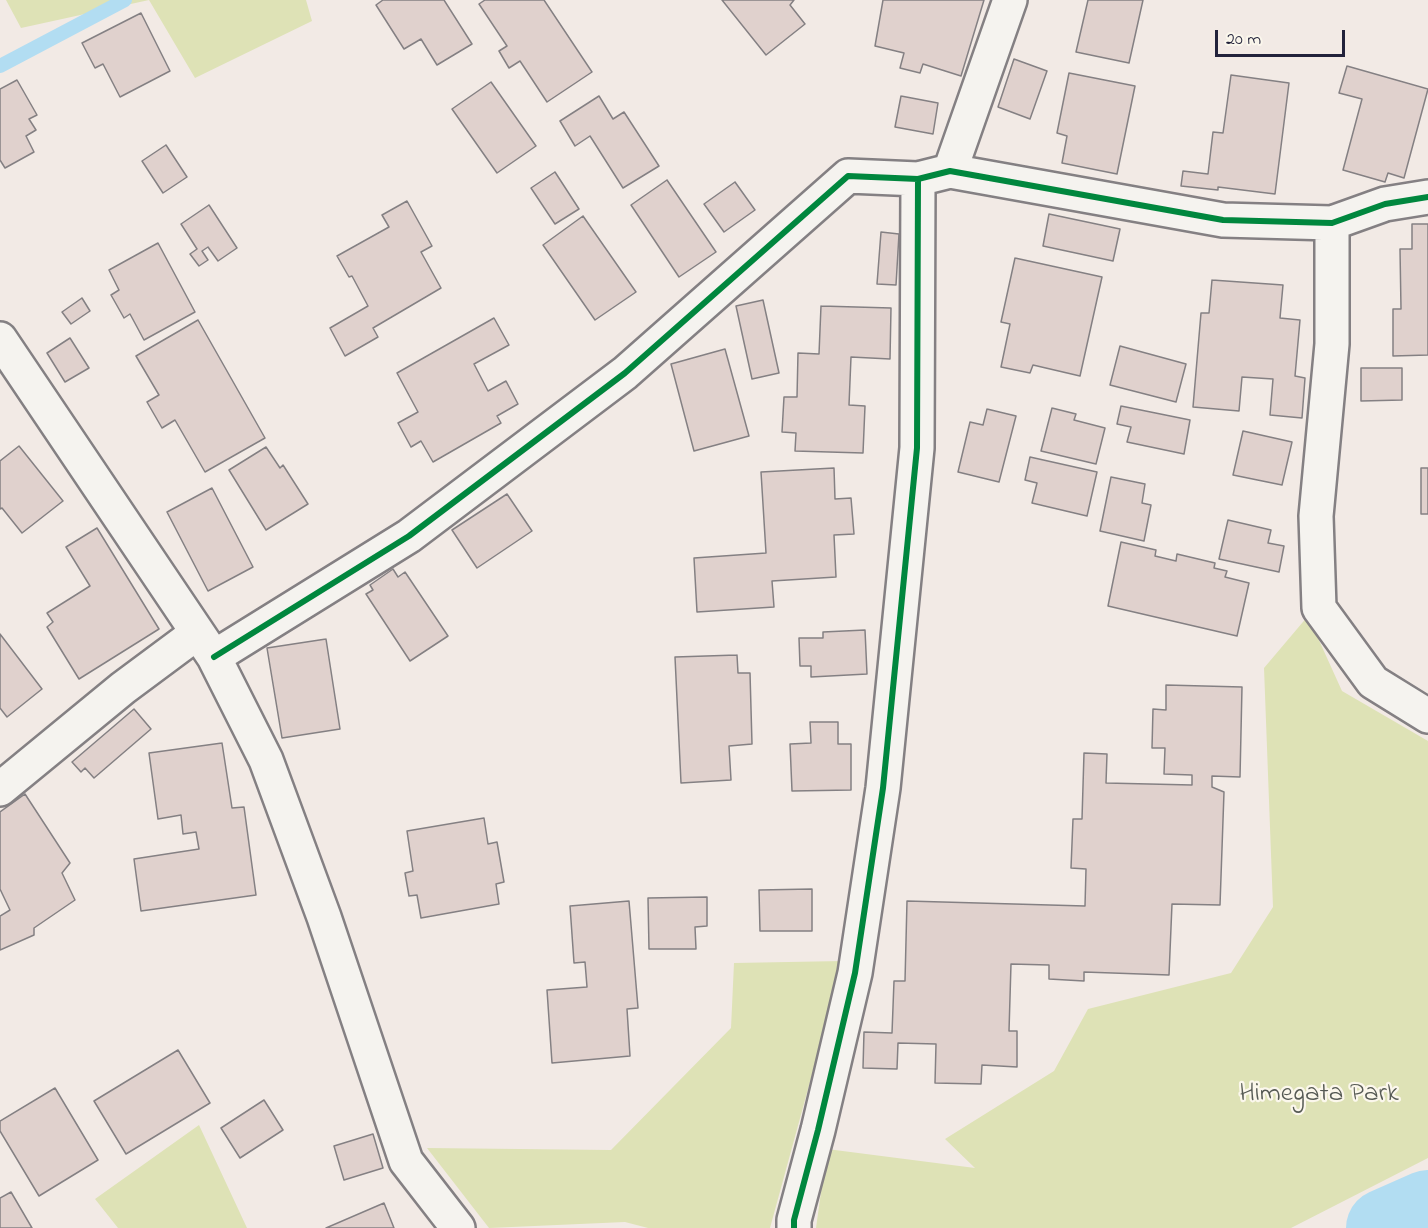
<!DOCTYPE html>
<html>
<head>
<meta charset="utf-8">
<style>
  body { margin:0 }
  #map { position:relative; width:1428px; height:1228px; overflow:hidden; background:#f2eae5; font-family:"Indie Flower",sans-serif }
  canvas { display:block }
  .scale { position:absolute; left:1215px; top:30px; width:130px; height:27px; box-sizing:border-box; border:3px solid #22223b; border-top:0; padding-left:8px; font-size:18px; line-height:21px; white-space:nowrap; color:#22223b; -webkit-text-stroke:4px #fbf7ec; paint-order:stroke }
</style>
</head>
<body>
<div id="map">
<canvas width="1428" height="1228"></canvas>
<div class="scale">20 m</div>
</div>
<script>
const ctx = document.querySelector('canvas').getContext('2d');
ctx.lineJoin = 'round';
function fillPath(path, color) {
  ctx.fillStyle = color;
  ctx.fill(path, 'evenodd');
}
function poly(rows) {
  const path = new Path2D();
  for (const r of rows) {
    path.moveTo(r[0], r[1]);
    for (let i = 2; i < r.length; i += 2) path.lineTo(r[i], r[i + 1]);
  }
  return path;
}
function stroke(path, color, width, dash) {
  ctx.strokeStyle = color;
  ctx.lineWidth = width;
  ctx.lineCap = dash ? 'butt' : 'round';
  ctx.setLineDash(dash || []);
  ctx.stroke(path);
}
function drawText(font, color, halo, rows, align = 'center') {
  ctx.font = font + ' "Indie Flower",sans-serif';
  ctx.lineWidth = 4.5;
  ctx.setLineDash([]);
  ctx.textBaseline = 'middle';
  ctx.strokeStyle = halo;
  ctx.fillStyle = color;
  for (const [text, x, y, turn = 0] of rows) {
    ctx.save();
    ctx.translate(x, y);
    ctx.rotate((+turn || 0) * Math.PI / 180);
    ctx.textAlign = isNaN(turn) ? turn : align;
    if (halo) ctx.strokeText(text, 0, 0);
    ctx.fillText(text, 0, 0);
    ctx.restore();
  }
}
fillPath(poly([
  [6,0,306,0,312,21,195,78,149,0,21,28],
  [1308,616,1342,691,1428,741,1428,1158,1291,1228,816,1228,827,1149,975,1168,945,1139,1054,1071,1088,1009,1231,973,1273,907,1264,668],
  [843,961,770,1228,648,1228,625,1222,489,1228,427,1148,611,1150,731,1028,734,963],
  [199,1125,247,1228,118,1228,95,1199]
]), '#dee2b6');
stroke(poly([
  [0,66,125,0]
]), '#b2ddf2', 14);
stroke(poly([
  [1385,1228,1428,1209]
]), '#b2ddf2', 78);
const building = poly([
  [383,0,444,0,472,44,437,65,421,39,404,49,376,5,383,0],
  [485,0,544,0,592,72,547,102,520,61,509,68,499,51,507,46,479,4,485,0],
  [722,0,794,0,790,5,805,24,766,55,722,0],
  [883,0,984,0,961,76,923,64,920,73,900,68,904,53,875,46,883,0],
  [1088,0,1143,0,1129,63,1076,52,1088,0],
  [141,13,170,71,120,97,103,64,95,68,82,43,141,13],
  [1014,59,1047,71,1030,119,998,107,1014,59],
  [1347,66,1428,89,1404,178,1388,173,1385,182,1343,170,1362,99,1339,93,1347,66],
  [1069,73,1135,86,1117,174,1062,163,1067,136,1057,133,1069,73],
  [1231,75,1289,83,1275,194,1218,187,1218,190,1181,186,1183,171,1208,174,1213,132,1223,133,1231,75],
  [17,80,37,115,29,119,36,130,26,136,34,152,5,168,0,160,0,89,17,80],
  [491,82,536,146,497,173,452,109,491,82],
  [599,96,613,119,624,112,659,166,623,188,590,136,575,146,560,121,599,96],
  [901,96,938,103,933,134,895,127,901,96],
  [166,145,187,177,163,193,142,161,166,145],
  [555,172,579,209,555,224,531,188,555,172],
  [667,180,716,252,679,277,631,205,667,180],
  [735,182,755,210,724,232,704,204,735,182],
  [407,201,432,246,421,252,441,288,373,328,378,337,345,356,330,328,368,306,352,276,349,277,337,256,389,227,382,215,407,201],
  [209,205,237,248,218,261,208,247,202,251,208,260,199,266,190,254,197,249,181,224,209,205],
  [1049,214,1120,229,1113,261,1043,246,1049,214],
  [583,216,636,292,595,320,543,245,583,216],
  [1412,224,1428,224,1428,355,1393,356,1393,309,1401,309,1400,249,1412,249,1412,224],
  [881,232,899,234,896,285,877,284,881,232],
  [158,243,195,312,144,340,130,314,124,318,111,295,119,290,109,270,158,243],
  [1015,258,1102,277,1080,376,1033,365,1030,373,1001,367,1010,324,1001,322,1015,258],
  [1212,280,1283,285,1280,318,1300,320,1295,376,1305,378,1302,418,1270,415,1273,379,1242,377,1239,411,1193,407,1201,313,1209,313,1212,280],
  [82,298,90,311,71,324,62,312,82,298],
  [763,300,779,373,752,379,736,306,763,300],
  [821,306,891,308,890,359,851,357,849,405,865,406,863,453,795,451,796,433,782,432,784,397,797,397,798,353,819,354,821,306],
  [494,318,509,345,474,364,488,391,506,381,518,404,497,416,501,423,433,462,421,441,411,447,398,423,418,412,397,373,494,318],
  [198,320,265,438,205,472,175,420,162,428,147,402,159,395,136,356,198,320],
  [70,338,89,368,65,382,47,353,70,338],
  [1120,346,1186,364,1176,402,1110,385,1120,346],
  [725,349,749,436,694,451,671,364,725,349],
  [1361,368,1402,368,1402,400,1361,401,1361,368],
  [1121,406,1190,420,1184,454,1127,442,1131,427,1117,424,1121,406],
  [1052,408,1076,414,1074,420,1105,428,1096,464,1041,451,1052,408],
  [987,409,1016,416,999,482,958,472,970,422,983,425,987,409],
  [1243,431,1292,442,1282,485,1233,475,1243,431],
  [19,446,63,501,22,533,2,508,0,509,0,461,19,446],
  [266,447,280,468,283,465,308,504,266,530,229,470,266,447],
  [1030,457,1097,472,1087,516,1032,503,1037,483,1025,480,1030,457],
  [834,468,835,499,851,498,854,534,834,535,836,577,772,581,774,607,697,612,694,558,766,553,761,472,834,468],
  [1421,468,1428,468,1428,514,1421,514,1421,468],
  [1111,477,1145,484,1142,503,1151,505,1144,541,1100,531,1111,477],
  [212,488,253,567,208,591,167,512,212,488],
  [507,494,532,531,477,568,452,530,507,494],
  [1228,520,1271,530,1268,543,1284,546,1279,572,1219,559,1228,520],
  [97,528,159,629,79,679,47,627,53,622,47,613,90,586,66,547,97,528],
  [1121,542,1156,550,1155,556,1176,561,1177,554,1215,563,1214,568,1227,571,1225,577,1249,583,1237,636,1108,606,1121,542],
  [393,569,398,577,405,572,448,636,410,661,366,594,373,590,370,585,393,569],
  [865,630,867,674,811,677,811,666,800,666,799,638,823,638,823,632,865,630],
  [0,634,42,689,7,717,0,708,0,634],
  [326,639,340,729,282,738,267,648,326,639],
  [737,655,738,673,750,673,752,744,729,746,731,780,681,783,675,657,737,655],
  [1166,685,1242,687,1240,777,1212,776,1212,787,1224,792,1220,905,1172,904,1169,975,1084,972,1084,981,1049,979,1049,965,1011,964,1009,1031,1017,1031,1017,1067,982,1065,981,1084,935,1083,936,1044,898,1043,897,1069,863,1068,864,1032,892,1033,894,981,905,981,907,901,1085,906,1086,869,1071,868,1073,819,1082,819,1084,753,1107,754,1106,783,1192,785,1192,775,1164,774,1165,748,1152,748,1153,709,1166,710,1166,685],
  [134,709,151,729,94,778,85,768,81,772,72,762,134,709],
  [810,722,838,722,838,744,851,744,851,790,792,791,790,744,811,743,810,722],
  [222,743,232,808,244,807,256,895,141,911,134,859,199,849,196,832,183,834,181,815,158,819,149,753,222,743],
  [25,794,70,863,62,873,75,900,34,928,34,935,0,950,0,916,10,910,0,889,0,812,25,794],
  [484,818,488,844,497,842,504,882,496,884,499,904,421,918,417,895,409,896,405,873,413,871,407,831,484,818],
  [812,889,812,931,760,931,759,890,812,889],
  [707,897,707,926,695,927,696,949,649,949,648,898,707,897],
  [629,901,638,1008,627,1009,630,1056,552,1063,547,990,587,987,585,962,574,963,570,906,629,901],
  [178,1050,210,1103,126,1154,94,1101,178,1050],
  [55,1088,98,1160,39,1196,0,1131,0,1121,55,1088],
  [264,1100,283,1130,240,1158,221,1128,264,1100],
  [373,1134,383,1168,344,1180,334,1146,373,1134],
  [11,1192,32,1228,0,1228,0,1198,11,1192],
  [384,1203,394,1228,326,1228,384,1203]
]);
fillPath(building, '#e0d1cd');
stroke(building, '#848083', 1.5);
const minor = poly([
  [950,171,1010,0],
  [1332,223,1332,344,1316,516,1319,608,1373,682,1428,716],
  [0,339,214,657,266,760,324,917,406,1161,458,1228],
  [214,657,409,536,625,373,848,176,918,179,950,171,1223,220,1332,223,1385,204,1428,197],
  [0,789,123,688,197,633],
  [794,1228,794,1220,818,1130,855,973,883,788,917,448,918,179]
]);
stroke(minor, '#848083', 38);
stroke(minor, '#f5f3ef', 33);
stroke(poly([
  [214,657,409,536,625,373,848,176,918,179,950,171,1223,220,1332,223,1385,204,1428,197],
  [794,1228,794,1220,818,1130,855,973,883,788,917,448,918,179]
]), '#00873e', 6);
drawText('27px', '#565a54', '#fbf7ec', [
  ["Himegata Park",1319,1096]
]);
</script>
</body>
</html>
